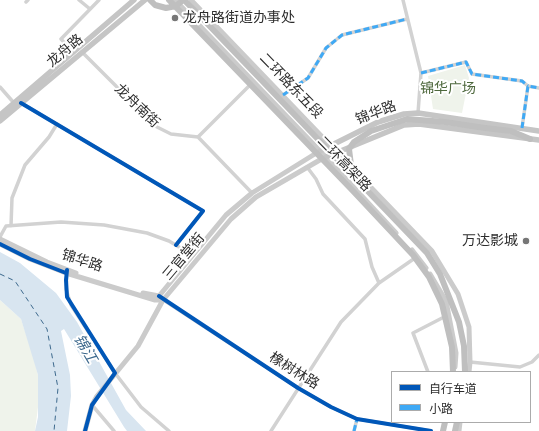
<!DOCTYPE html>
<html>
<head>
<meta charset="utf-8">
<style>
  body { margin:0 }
  #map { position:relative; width:539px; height:431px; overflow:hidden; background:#fff; font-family:"PT Sans Narrow","Noto Sans SC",sans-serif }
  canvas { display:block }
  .legend { position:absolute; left:391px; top:371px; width:140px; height:52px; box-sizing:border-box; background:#fff; border:1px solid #ababab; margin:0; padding:5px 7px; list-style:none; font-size:12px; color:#2d2d2d }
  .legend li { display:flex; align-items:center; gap:8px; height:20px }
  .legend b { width:20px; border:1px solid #ababab }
</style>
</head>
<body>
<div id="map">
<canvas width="539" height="431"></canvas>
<ul class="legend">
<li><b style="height:5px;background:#0057b8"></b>自行车道</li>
<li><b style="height:5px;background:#3fa9f5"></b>小路</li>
</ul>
</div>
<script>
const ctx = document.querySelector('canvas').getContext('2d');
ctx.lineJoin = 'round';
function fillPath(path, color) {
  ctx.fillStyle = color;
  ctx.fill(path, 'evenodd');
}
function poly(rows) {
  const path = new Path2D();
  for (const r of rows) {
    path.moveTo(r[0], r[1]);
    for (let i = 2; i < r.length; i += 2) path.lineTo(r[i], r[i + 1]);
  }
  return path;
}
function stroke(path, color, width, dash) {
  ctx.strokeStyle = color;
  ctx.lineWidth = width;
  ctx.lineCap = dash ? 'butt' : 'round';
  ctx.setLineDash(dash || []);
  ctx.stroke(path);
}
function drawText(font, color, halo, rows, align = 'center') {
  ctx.font = font + ' "PT Sans Narrow","Noto Sans SC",sans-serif';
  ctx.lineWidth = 4;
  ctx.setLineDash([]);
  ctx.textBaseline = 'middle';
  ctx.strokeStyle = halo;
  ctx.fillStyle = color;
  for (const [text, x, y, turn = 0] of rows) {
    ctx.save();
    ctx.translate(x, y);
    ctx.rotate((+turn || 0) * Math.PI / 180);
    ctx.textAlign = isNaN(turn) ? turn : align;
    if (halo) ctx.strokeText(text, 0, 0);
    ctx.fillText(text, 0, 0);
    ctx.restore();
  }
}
fillPath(poly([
  [465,65,469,78,462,113,433,109,428,76],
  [0,300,21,319,33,355,38,375,39,399,35,431,0,431]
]), '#eff3eb');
fillPath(poly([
  [0,252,20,263,56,293,77,322,126,410,146,431,127,431,124,427,64,329,61,331,70,375,71,396,67,431,35,431,38,417,38,375,21,319,0,300]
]), '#d8e5f0');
stroke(poly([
  [0,274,15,281,47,329,58,388,54,431]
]), '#3d698d', 1, [5, 4]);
stroke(poly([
  [79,0,90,9],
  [403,0,421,73,418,113],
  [26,2,28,0],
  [72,51,61,39,99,0],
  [82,52,157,127,171,134,198,137,252,193],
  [421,73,466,62,472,74,522,81,528,86],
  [0,87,14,103],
  [283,95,308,78,326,48,342,35,407,19],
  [21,103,203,211,176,245],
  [522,128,528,86,539,88],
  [198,137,251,84],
  [307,167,316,179,323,194,365,239,372,267,379,283],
  [11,226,12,198,25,165,49,137,57,124],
  [0,237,6,226,61,222,104,225,147,233,169,241,192,255],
  [67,272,66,289,71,305,115,373,141,407,169,431],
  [162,299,298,388,331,407,357,419,431,431],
  [470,362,520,367,532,362,539,355],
  [428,372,413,333,446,316],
  [92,405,114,431],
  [271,431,341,322,379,283,415,258],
  [354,431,357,419]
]), '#d2d2d2', 3.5);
stroke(poly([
  [175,0,320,151,396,233],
  [191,0,352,168],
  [359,175,432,251,458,294,469,327,470,362,469,372],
  [0,239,47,262,76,273],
  [0,244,30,259,66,273,155,300,163,300,231,219,256,197,325,157],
  [412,250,426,268],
  [430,274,446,301,456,353,455,367],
  [143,293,159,296,226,215,252,193,318,152],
  [85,431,92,405,97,396,138,346,163,300],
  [459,431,460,422]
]), '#cbcbcb', 5);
stroke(poly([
  [0,115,134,0],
  [0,121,145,0],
  [320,151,378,122,404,114,418,113,539,131],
  [326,157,404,125,419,124,539,140]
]), '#c5c5c5', 5.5);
stroke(poly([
  [184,0,199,15],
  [485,128,511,131,530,139],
  [443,431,445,422],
  [455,431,457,422]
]), '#bfbfbf', 6);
stroke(poly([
  [150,0,155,5,166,8,176,6,183,0],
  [169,0,353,191,413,255,429,277,442,304,452,347,453,372],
  [199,15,427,253,440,274,459,322,464,346,465,372],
  [361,177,351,165,349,149,354,142,371,131,407,119,445,122,485,128]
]), '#bfbfbf', 6);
stroke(poly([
  [421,73,466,62,472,74,522,81,528,86],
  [283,95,308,78,326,48,342,35,407,19],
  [522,128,528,86,539,88],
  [354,431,357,419]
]), '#3fa9f5', 3, [6, 3]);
stroke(poly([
  [21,103,203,211,176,245],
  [0,244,30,259,66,273],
  [67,270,66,280,67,297,115,373,92,405,85,431],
  [159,296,298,388,331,407,357,419,431,431]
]), '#0057b8', 4);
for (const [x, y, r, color] of [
  [175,18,4,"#767676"],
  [526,241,4,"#767676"]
]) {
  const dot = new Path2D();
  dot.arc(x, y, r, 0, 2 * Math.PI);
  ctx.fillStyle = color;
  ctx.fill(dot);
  stroke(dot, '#fff', 1.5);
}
drawText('14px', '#2d2d2d', '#fff', [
  ["龙舟路街道办事处",183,18],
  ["万达影城",518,241,"right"]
], 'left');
drawText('14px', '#2d2d2d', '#fff', [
  ["龙舟路",65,51,-40],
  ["二环路东五段",291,86,46],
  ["龙舟南街",137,106,44],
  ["锦华路",376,113,-21],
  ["二环高架路",344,164,46],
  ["三官堂街",184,257,-50],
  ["锦华路",82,261,18],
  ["橡树林路",294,371,32]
]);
drawText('14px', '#4d673c', '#fff', [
  ["锦华广场",448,89]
]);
drawText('italic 15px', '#3d698d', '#fff', [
  ["锦江",85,349,59]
]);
</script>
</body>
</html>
